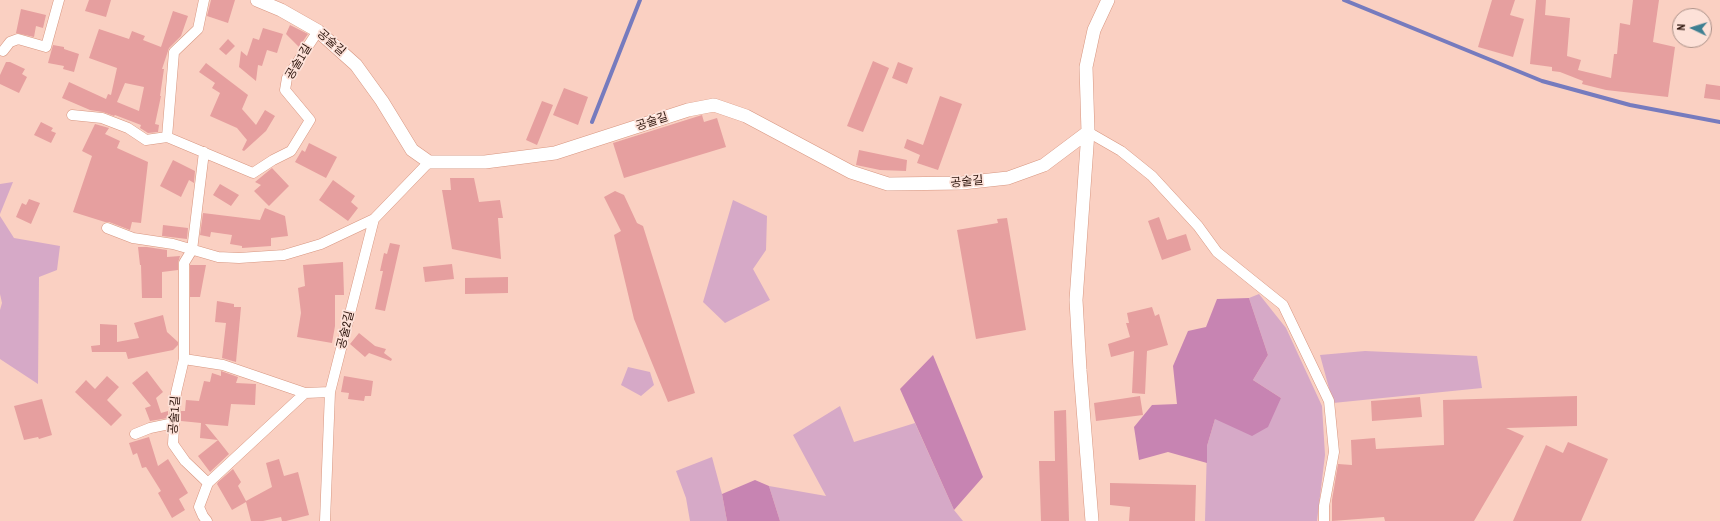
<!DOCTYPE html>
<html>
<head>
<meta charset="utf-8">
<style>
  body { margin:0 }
  #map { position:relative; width:1720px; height:521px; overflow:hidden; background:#fad0c2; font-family:"Archivo Narrow",sans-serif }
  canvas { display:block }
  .north { position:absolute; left:1672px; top:8px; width:40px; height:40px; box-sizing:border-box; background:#fde1d8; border:1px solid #a98f86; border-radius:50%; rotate:274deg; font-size:11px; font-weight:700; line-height:16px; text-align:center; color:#2b130b }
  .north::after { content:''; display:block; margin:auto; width:14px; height:18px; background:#3e7f92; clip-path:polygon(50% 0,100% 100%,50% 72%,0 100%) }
</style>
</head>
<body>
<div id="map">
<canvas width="1720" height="521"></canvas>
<div class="north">N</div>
</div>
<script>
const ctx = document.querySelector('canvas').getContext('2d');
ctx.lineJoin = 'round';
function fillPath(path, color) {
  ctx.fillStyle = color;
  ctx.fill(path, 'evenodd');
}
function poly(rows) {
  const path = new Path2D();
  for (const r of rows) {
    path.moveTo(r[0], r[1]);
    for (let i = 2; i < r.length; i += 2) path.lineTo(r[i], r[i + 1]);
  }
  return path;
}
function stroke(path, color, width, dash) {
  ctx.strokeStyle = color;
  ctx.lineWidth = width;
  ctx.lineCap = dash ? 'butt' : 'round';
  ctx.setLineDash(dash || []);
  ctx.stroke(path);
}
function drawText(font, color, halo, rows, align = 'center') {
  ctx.font = font + ' "Archivo Narrow","Noto Sans KR",sans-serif';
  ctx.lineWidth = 3.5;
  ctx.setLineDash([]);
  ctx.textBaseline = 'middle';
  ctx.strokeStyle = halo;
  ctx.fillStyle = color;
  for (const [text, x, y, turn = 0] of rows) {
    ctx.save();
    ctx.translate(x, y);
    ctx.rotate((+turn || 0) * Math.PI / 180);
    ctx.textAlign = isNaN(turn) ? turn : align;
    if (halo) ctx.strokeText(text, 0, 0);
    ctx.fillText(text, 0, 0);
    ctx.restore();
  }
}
fillPath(poly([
  [13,182,0,214,0,184],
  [733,200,767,216,766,250,753,269,770,300,725,323,703,302],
  [0,216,14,238,60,246,57,270,39,277,38,384,0,359,0,310,2,303,0,294],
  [1259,294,1286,328,1322,406,1325,455,1317,521,1205,521,1207,446,1215,419,1281,398,1253,380,1268,355,1249,298],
  [1365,351,1477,356,1482,388,1333,403,1320,355],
  [628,367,650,372,654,385,641,396,621,385],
  [840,406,854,442,915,423,954,510,963,521,780,521,769,486,826,496,793,435],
  [712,457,722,494,727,521,690,521,686,498,676,471]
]), '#d6a9c7');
fillPath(poly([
  [1249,298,1268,355,1253,380,1281,398,1268,427,1252,436,1215,419,1207,446,1207,463,1168,452,1139,460,1134,427,1152,405,1177,404,1173,366,1188,331,1206,327,1217,299],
  [933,355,983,477,954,510,900,389],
  [755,480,769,486,780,521,727,521,722,494]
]), '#c784b2');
stroke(poly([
  [1344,0,1542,81,1630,105,1720,122],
  [592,122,640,0]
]), '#767bbe', 4);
fillPath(poly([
  [89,0,111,0,106,17,85,11],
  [211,0,235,0,228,23,207,16],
  [1492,0,1515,0,1510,15,1524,19,1513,57,1478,47],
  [1536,0,1546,0,1545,15,1570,18,1567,56,1581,60,1578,70,1611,78,1614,54,1617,54,1620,23,1630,25,1633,0,1659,0,1653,42,1675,47,1668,97,1606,90,1582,84,1583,81,1560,72,1552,71,1552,67,1530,64],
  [21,9,46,15,43,28,36,26,34,37,16,33],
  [173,11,188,16,181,36,169,48,162,69,164,69,160,96,161,96,155,124,159,125,158,132,148,133,140,128,141,125,115,115,114,116,103,112,90,110,62,98,69,82,106,99,108,94,111,95,117,68,89,58,99,29,129,39,132,31,145,36,143,40,161,47],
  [125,83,144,87,139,111,117,102],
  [290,25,308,34,299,47,286,34],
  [263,28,283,34,277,53,267,50,262,66,258,65,256,81,239,67,241,51,247,56,253,38,259,40],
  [228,39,235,46,226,55,219,49],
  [53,45,64,47,64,49,79,54,74,72,63,69,64,66,48,63],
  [873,61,889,68,863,132,847,126],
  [6,62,10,62,25,69,22,74,27,77,19,93,0,84,0,75],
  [898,62,913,68,907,84,892,78],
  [206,63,248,95,242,109,256,125,265,110,275,116,266,131,244,151,242,150,247,140,237,128,210,116,220,93,212,88,215,83,199,72],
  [1706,84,1720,86,1720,100,1704,98],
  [564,88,588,97,578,125,553,115],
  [940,96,962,104,938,170,917,163,920,155,904,148,907,139,923,145],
  [542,101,553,105,537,145,526,140],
  [702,115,704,122,717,118,726,147,624,178,613,143],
  [41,122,53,128,51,131,56,133,51,143,34,135],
  [95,124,109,128,105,134,120,141,117,148,148,162,141,223,132,222,130,230,109,222,105,222,73,212,92,156,82,151],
  [309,143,337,157,326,178,295,162,302,150,305,152],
  [859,150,907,160,906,171,880,170,856,165],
  [173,160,195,171,194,183,189,180,181,197,160,186],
  [272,168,289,186,269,206,254,191,261,185,255,182],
  [450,178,474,178,479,202,500,200,503,218,498,218,501,259,452,249,442,190,451,190],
  [333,180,355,196,351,202,358,208,348,221,319,200],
  [220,184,239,195,231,206,213,195],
  [615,191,624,195,637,223,643,226,695,393,668,402,634,319,614,235,621,231,604,197],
  [29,199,40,203,31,224,16,217,22,203,26,205],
  [265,208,285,216,288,236,271,238,271,246,242,248,242,246,230,244,232,235,211,232,210,237,200,235,203,213,260,220],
  [1159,217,1167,240,1186,234,1191,250,1162,260,1148,221],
  [1007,218,1026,330,976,339,957,230,998,223,997,219],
  [163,225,188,228,187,239,162,236],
  [390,243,400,245,385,311,375,309,383,271,380,271,384,253,387,254],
  [138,247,147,247,167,250,167,257,180,256,178,263,178,270,162,272,162,298,142,298,141,265,140,265],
  [343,262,344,295,335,295,335,326,332,343,297,337,301,313,298,288,305,286,303,265],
  [452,264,454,279,425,282,423,267],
  [190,265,206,265,200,297,190,297],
  [508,277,508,293,465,294,465,278],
  [217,301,234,304,234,307,241,307,236,362,222,358,226,323,215,322],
  [1152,307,1155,316,1159,314,1168,345,1147,351,1145,394,1132,393,1134,351,1111,357,1108,344,1130,337,1126,323,1129,323,1127,313],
  [163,315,167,332,178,342,178,345,173,350,128,359,126,352,92,352,91,346,100,345,100,324,117,325,117,342,139,338,134,323],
  [359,333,375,346,386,349,384,353,392,359,391,361,369,353,365,357,350,344],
  [147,371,163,392,156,398,161,413,168,411,168,418,150,421,145,408,151,406,132,383],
  [221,371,238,377,236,383,256,384,255,405,231,404,228,426,205,424,218,440,200,438,201,423,181,421,181,411,185,411,186,400,199,401,204,381,210,382,212,373,221,376],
  [107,376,119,387,107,400,122,415,111,426,75,392,86,380,95,389],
  [344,376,373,381,371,396,365,396,364,401,348,399,349,393,341,392],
  [1140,396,1143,415,1096,421,1094,403],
  [1577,396,1577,426,1506,428,1524,436,1474,521,1385,521,1384,517,1332,521,1332,500,1338,464,1352,465,1351,440,1375,438,1376,449,1444,445,1443,400],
  [1420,397,1422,417,1372,421,1371,401],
  [42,399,52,435,39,439,38,437,24,440,14,406],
  [1066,410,1069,521,1041,521,1039,461,1055,461,1054,411],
  [149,437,158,466,168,459,188,493,179,499,185,510,172,518,158,493,161,491,146,467,142,468,137,453,133,455,129,443],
  [218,440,229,454,210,472,198,456],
  [1568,442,1608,459,1581,521,1513,521,1546,445,1563,453],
  [279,459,284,476,298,472,309,515,286,521,282,521,281,517,263,521,251,521,246,502,232,510,217,484,218,482,233,469,241,482,238,486,246,501,272,487,266,463],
  [1110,483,1196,485,1195,521,1129,521,1130,507,1110,505]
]), '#e69f9f');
const minor = poly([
  [3,51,10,42,18,39,46,47,59,0],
  [72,115,102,118,128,128,146,140,167,137,174,52,198,29,204,0],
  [1088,132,1121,151,1152,176,1198,226,1217,252,1283,305,1329,401,1334,452,1324,506,1324,521],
  [167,137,253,173,273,160,291,151,310,120,285,90,287,78,318,31],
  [204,152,192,250,184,263,184,359,176,393,173,444,185,461,208,483],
  [107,228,133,238,173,244,218,257,239,258,284,255,321,244,374,219],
  [184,359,223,365,305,393,330,392],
  [135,434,150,428,174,423],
  [207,521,203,516,199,507,208,483,305,393],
  [325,521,330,392,374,219,429,162]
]);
const tertiary = poly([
  [257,0,281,10,318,31,356,65,382,101,412,150,429,162,485,162,555,153,688,110,714,105,746,116,851,172,888,184,962,183,1008,178,1044,165,1088,132],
  [1092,521,1080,370,1076,300,1088,132,1086,67,1094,30,1108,0]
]);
stroke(minor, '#d79680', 11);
stroke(tertiary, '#d79680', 14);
stroke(minor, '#fff', 10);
stroke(tertiary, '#fff', 13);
drawText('12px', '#2b130b', '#fde1d8', [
  ["공술길",331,43,41],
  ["공술1길",299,62,-59],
  ["공술길",652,122,-18],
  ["공술길",967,182,-5],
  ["공술2길",346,330,-76],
  ["공술1길",175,415,-86]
]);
</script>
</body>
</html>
